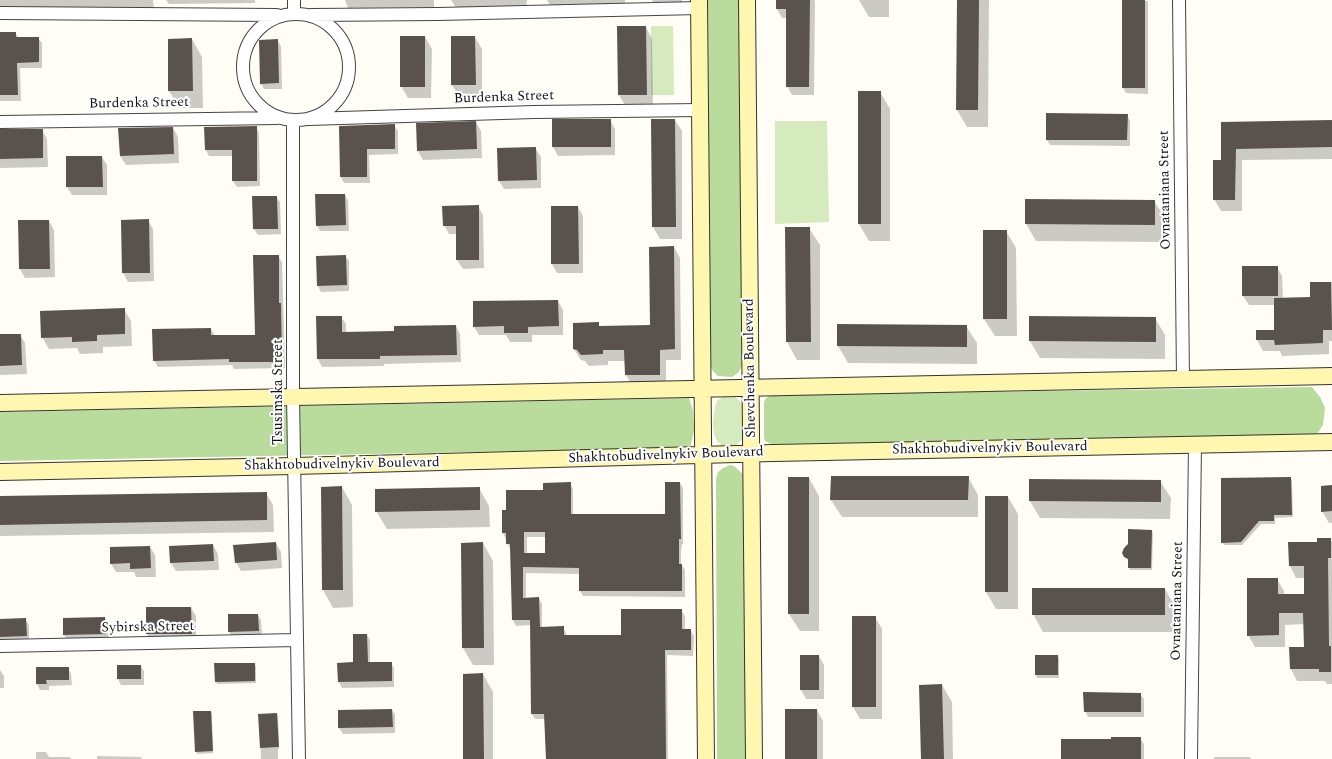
<!DOCTYPE html>
<html>
<head>
<meta charset="utf-8">
<style>
  body { margin:0 }
  canvas { display:block; background:#fffdf5 }
</style>
</head>
<body>
<canvas width="1332" height="759"></canvas>
<script>
const ctx = document.querySelector('canvas').getContext('2d');
ctx.lineJoin = 'round';
function fillPath(path, color) {
  ctx.fillStyle = color;
  ctx.fill(path, 'evenodd');
}
function poly(rows) {
  const path = new Path2D();
  for (const r of rows) {
    if (r.length === 3) {
      path.moveTo(r[0] + r[2], r[1]);
      path.arc(r[0], r[1], r[2], 0, 2 * Math.PI);
      continue;
    }
    path.moveTo(r[0], r[1]);
    for (let i = 2; i < r.length; i += 2) path.lineTo(r[i], r[i + 1]);
  }
  return path;
}
function stroke(path, color, width, dash) {
  ctx.strokeStyle = color;
  ctx.lineWidth = width;
  ctx.lineCap = dash ? 'butt' : 'round';
  ctx.setLineDash(dash || []);
  ctx.stroke(path);
}
function drawText(font, color, halo, rows, align = 'center') {
  ctx.font = font + ' Spectral,serif';
  ctx.lineWidth = 4;
  ctx.setLineDash([]);
  ctx.textBaseline = 'middle';
  ctx.strokeStyle = halo;
  ctx.fillStyle = color;
  for (const [text, x, y, turn = 0] of rows) {
    ctx.save();
    ctx.translate(x, y);
    ctx.rotate((+turn || 0) * Math.PI / 180);
    ctx.textAlign = isNaN(turn) ? turn : align;
    if (halo) ctx.strokeText(text, 0, 0);
    ctx.fillText(text, 0, 0);
    ctx.restore();
  }
}
fillPath(poly([
  [651,26,673,26,674,95,651,95],
  [775,121,827,121,829,222,775,224],
  [728,395,735,397,740,401,744,408,743,439,735,446,730,447,722,446,717,441,714,434,713,423,715,406,717,401,722,397]
]), '#d5ebbd');
fillPath(poly([
  [708,0,740,0,743,355,742,365,739,372,732,377,718,376,713,371,710,365],
  [1312,387,1320,397,1325,408,1323,425,1315,437,771,444,765,441,764,438,764,402,766,398,772,395],
  [689,398,693,411,694,430,690,448,0,461,0,412],
  [730,465,734,466,747,478,750,759,717,759,716,479,718,472,723,468]
]), '#b9dc9c');
fillPath(poly([
  [0,0,153,0,154,10,0,12],
  [166,0,255,0,255,3,169,4],
  [345,0,434,0,434,7,348,8],
  [451,0,527,0,526,9,456,8],
  [547,0,625,0,625,15,556,16],
  [652,0,682,0,682,11,658,11],
  [777,0,814,0,815,1,814,95,792,95,787,86,787,18,782,18,777,9],
  [859,0,889,0,889,17,869,17],
  [958,0,989,0,988,127,967,127,957,110],
  [1123,0,1148,1,1148,94,1126,93,1123,88],
  [618,27,646,27,652,39,653,107,626,107,619,95],
  [0,33,15,33,19,38,38,38,42,43,42,68,20,68,21,101,0,101],
  [425,37,432,49,431,98,408,98,401,86],
  [475,37,482,49,482,96,459,96,452,85],
  [192,39,202,57,203,108,180,108,169,91],
  [277,40,281,46,282,89,264,89,261,84],
  [880,92,890,109,890,241,869,241,859,224],
  [1127,115,1130,121,1130,146,1050,145,1047,140],
  [553,120,610,120,615,129,615,155,558,156,553,147],
  [652,120,675,120,682,131,682,239,660,239,653,227],
  [1332,121,1332,159,1242,160,1242,211,1221,211,1214,199,1222,161,1222,123],
  [476,122,481,131,482,158,423,160,418,151,417,124],
  [394,125,398,131,398,154,369,155,370,183,344,183,341,177,340,127],
  [256,127,259,133,260,186,237,187,233,181,233,156,209,156,206,150,205,128],
  [173,128,178,137,179,163,126,165,120,156,119,129],
  [0,130,42,130,47,139,48,167,0,168],
  [535,148,541,157,541,188,504,189,499,181],
  [102,157,107,165,107,195,72,195,67,187],
  [345,195,348,200,349,231,320,231,317,226],
  [276,197,280,202,281,234,258,235,254,229],
  [1154,201,1165,218,1165,242,1036,241,1026,224],
  [478,206,483,215,484,268,463,269,457,260,457,234,449,234,444,225],
  [552,207,578,207,583,216,583,273,557,273,552,264],
  [148,220,153,229,154,281,128,282,123,273,122,221],
  [19,221,49,221,54,230,55,277,25,278,20,269],
  [786,228,809,228,820,245,820,360,797,360,787,342],
  [1006,231,1016,248,1017,336,995,336,984,319],
  [674,247,680,258,681,360,666,360,666,386,632,386,626,375,626,361,608,361,608,365,589,366,585,361,581,360,574,349,598,323,600,327,651,326],
  [278,256,282,262,285,368,234,369,232,365,158,367,154,360,211,329,215,336,256,336],
  [345,256,349,261,349,291,321,292,318,286,317,257],
  [1277,267,1282,276,1283,299,1311,298,1311,283,1332,282,1332,341,1329,341,1329,354,1282,356,1280,351,1263,351,1257,340,1275,331,1275,305,1249,305,1243,296],
  [558,301,563,310,563,335,532,335,532,342,510,342,506,335,479,335,474,327],
  [124,309,131,321,132,346,103,347,103,353,80,354,77,348,49,349,42,337],
  [317,317,341,317,346,324,346,333,395,332,456,326,460,334,461,362,384,364,384,366,322,367,318,359],
  [1155,318,1165,335,1165,359,1040,358,1030,341],
  [966,326,977,343,977,364,848,363,838,346],
  [0,335,20,335,25,343,27,374,0,375],
  [968,477,978,495,978,517,842,517,831,500],
  [809,478,819,496,819,631,800,631,789,614],
  [1291,478,1292,481,1293,517,1275,518,1275,524,1261,524,1242,545,1224,545,1222,542],
  [1160,481,1171,498,1170,519,1040,518,1030,501],
  [570,483,573,489,573,515,666,515,680,483,683,488,683,544,682,544,681,551,681,564,685,570,685,597,583,596,580,591,580,574,526,573,526,599,539,598,542,604,542,628,563,627,566,633,567,636,622,636,681,610,685,616,685,630,690,630,694,636,693,656,667,655,668,759,547,759,545,719,535,719,532,714,531,625,516,626,513,620,510,549,503,533,507,511,544,491],
  [527,537,546,537,546,554,527,554],
  [1332,486,1332,523,1329,523,1322,511],
  [342,487,352,505,353,607,333,608,323,590,322,488],
  [479,488,489,506,490,527,387,529,376,511],
  [266,493,273,505,274,532,0,536,0,497],
  [1008,497,1018,514,1018,609,996,609,986,592],
  [1151,531,1153,533,1152,570,1130,570,1129,567,1129,560,1127,559,1123,552],
  [1330,539,1332,542,1332,684,1327,684,1325,681,1297,681,1291,669,1290,648,1305,648,1305,624,1285,625,1285,647,1255,647,1248,635,1277,579,1284,591,1284,595,1305,595,1305,578,1296,578,1290,566,1289,543,1318,543],
  [276,543,281,552,282,568,241,571,236,562],
  [483,543,493,561,494,665,473,665,463,648],
  [213,545,218,554,219,570,176,571,171,563],
  [150,547,155,555,156,577,136,577,134,572,116,572,111,564],
  [1165,589,1175,606,1175,632,1043,632,1033,614],
  [147,608,191,608,196,616,196,642,152,643,147,634],
  [258,615,261,620,262,637,233,637,229,632],
  [875,617,882,629,882,719,860,719,853,707],
  [105,618,110,627,110,643,69,644,64,635],
  [25,619,29,625,29,642,0,643,0,620],
  [367,635,370,640,370,663,391,663,394,668,394,687,342,688,339,682,338,664,354,663],
  [819,656,824,665,824,699,806,699,801,690],
  [1036,656,1058,656,1059,659,1059,678,1037,678,1036,675],
  [254,664,256,666,256,683,217,684,216,681],
  [118,666,141,666,144,671,144,685,121,685,118,679],
  [37,668,68,668,71,674,72,685,49,686,49,690,40,690,37,684],
  [0,670,4,676,4,688,0,688],
  [483,674,493,692,493,759,464,759],
  [942,685,952,702,953,759,922,759],
  [1140,694,1144,699,1144,717,1088,717,1085,711],
  [392,710,395,715,395,733,343,734,339,728],
  [817,710,823,721,823,759,786,759],
  [211,712,212,714,213,753,197,754,196,751],
  [277,714,278,717,279,749,278,749,278,759,261,759,260,715],
  [1140,738,1144,744,1144,759,1062,759,1112,740],
  [36,752,46,752,49,757,70,757,71,759,36,759],
  [97,756,141,757,142,759,97,759],
  [1214,757,1250,757,1251,759,1214,759]
]), '#0003');
fillPath(poly([
  [776,0,810,0,809,87,786,87,786,9,776,9],
  [957,0,979,0,978,110,956,110],
  [1122,0,1145,0,1145,88,1122,88],
  [617,26,646,26,647,95,618,95],
  [0,32,16,32,16,37,39,37,39,62,17,63,18,95,0,95],
  [400,36,425,36,425,87,400,87],
  [451,36,475,36,476,85,451,85],
  [192,38,193,91,168,91,168,39],
  [278,39,279,83,260,84,259,40],
  [858,91,881,91,881,224,858,224],
  [1046,113,1128,114,1127,140,1046,140],
  [552,119,611,119,611,147,552,147],
  [651,119,675,119,676,227,652,227],
  [1332,120,1332,147,1236,149,1235,200,1213,200,1213,160,1221,160,1221,122],
  [476,121,477,149,417,151,416,123],
  [395,124,395,149,367,149,367,177,340,177,339,126],
  [257,126,257,181,232,181,232,150,205,150,204,127],
  [173,127,174,154,120,156,118,128],
  [0,129,43,129,43,158,0,159],
  [536,147,537,180,498,181,497,148],
  [66,156,102,156,103,187,66,187],
  [315,194,345,194,346,225,316,226],
  [252,196,277,196,278,229,253,229],
  [1025,199,1155,200,1155,225,1025,224],
  [479,205,479,260,456,260,456,226,443,226,442,206],
  [551,206,578,206,579,264,551,264],
  [149,219,150,273,122,273,121,220],
  [18,220,49,220,50,269,19,269],
  [785,227,810,227,811,342,786,342],
  [983,230,1007,230,1007,319,983,319],
  [674,246,675,349,660,350,660,375,625,375,624,350,603,350,603,354,581,355,577,350,573,349,573,323,599,322,599,326,650,325,649,247],
  [253,255,279,255,279,303,281,303,282,362,229,362,229,359,153,361,152,329,211,328,211,335,255,335],
  [346,255,347,285,317,286,316,256],
  [1242,266,1278,266,1278,296,1242,296],
  [1310,282,1331,282,1332,330,1323,330,1323,343,1275,345,1274,340,1256,340,1256,330,1274,330,1274,298,1310,297],
  [558,300,559,326,528,327,528,333,504,333,504,326,473,327,473,301],
  [125,308,125,334,97,335,97,341,72,342,72,337,41,338,40,311],
  [316,316,342,316,342,332,394,331,394,326,456,325,457,355,380,356,380,359,317,359],
  [1029,316,1156,317,1156,342,1029,341],
  [837,324,967,325,967,347,837,346],
  [0,334,21,334,22,365,0,366],
  [831,476,969,476,968,500,830,500],
  [788,477,809,477,809,614,788,614],
  [1291,477,1292,515,1274,515,1274,521,1259,521,1241,542,1221,543,1221,478],
  [1029,479,1161,480,1161,502,1029,501],
  [571,482,571,514,665,514,665,482,680,482,681,539,679,539,679,564,682,564,682,591,579,591,579,568,523,567,523,598,539,597,540,627,564,626,564,635,621,635,621,609,682,609,682,629,691,629,691,650,665,650,666,759,546,759,544,714,531,714,530,620,512,620,510,544,506,544,506,533,502,533,502,510,506,510,506,490,543,490,543,483],
  [524,532,545,532,545,553,524,553],
  [1332,485,1332,511,1321,512,1321,486],
  [342,486,343,590,322,590,321,487],
  [480,487,480,510,375,512,375,489],
  [267,492,267,520,0,525,0,496],
  [985,496,1008,496,1008,592,985,592],
  [1128,529,1152,530,1151,568,1128,568,1128,559,1124,557,1122,553,1124,548,1128,544],
  [1317,538,1331,538,1331,558,1328,558,1329,646,1331,646,1331,672,1319,672,1319,669,1290,669,1289,647,1304,647,1303,613,1279,613,1279,635,1247,636,1247,578,1278,578,1278,594,1304,594,1304,566,1289,566,1288,542,1317,542],
  [276,542,277,560,235,563,233,545],
  [483,542,484,648,462,648,461,543],
  [213,544,214,561,170,563,169,546],
  [150,546,151,568,130,569,130,563,110,564,110,547],
  [1032,588,1165,588,1165,615,1032,615],
  [146,607,191,607,192,634,146,634],
  [228,614,258,614,259,631,228,632],
  [852,616,876,616,876,707,852,707],
  [105,617,106,634,63,635,63,618],
  [26,618,27,636,0,637,0,619],
  [353,634,367,634,368,662,392,662,392,681,338,682,337,663,353,662],
  [800,655,819,655,819,690,800,690],
  [1035,655,1058,655,1058,675,1035,675],
  [214,663,255,663,255,681,215,682],
  [117,665,141,665,141,679,117,679],
  [36,667,69,667,69,680,46,680,47,684,36,684],
  [483,673,484,759,463,759,463,674],
  [942,684,944,759,921,759,919,685],
  [1083,692,1141,693,1141,712,1084,712],
  [392,709,393,727,338,728,338,710],
  [785,709,817,709,817,759,785,759],
  [193,711,211,711,213,751,195,752],
  [277,713,279,747,260,748,258,714],
  [1111,737,1141,737,1141,759,1061,759,1061,739,1111,739]
]), '#5a524d');
const minor = poly([
  [294,0,294,13],
  [1179,0,1183,379],
  [0,13,277,15],
  [296,67,53],
  [311,15,438,14,699,8],
  [309,119,534,112,700,110],
  [293,120,293,396,299,759],
  [0,122,277,118],
  [0,646,297,640],
  [1191,759,1195,444]
]);
const secondary = poly([
  [699,0,706,759],
  [747,0,754,759],
  [0,403,1332,376],
  [0,472,294,466,773,453,1332,442]
]);
stroke(minor, '#444', 14);
stroke(secondary, '#333', 18);
stroke(minor, '#fff', 12);
stroke(secondary, '#fff6b0', 16);
drawText('14px', '#111', '#fff', [
  ["Burdenka Street",504,98,-2],
  ["Burdenka Street",139,104,-1],
  ["Ovnataniana Street",1166,190,-91],
  ["Shevchenka Boulevard",751,368,-91],
  ["Tsusimska Street",279,392,-90],
  ["Shakhtobudivelnykiv Boulevard",990,449,-1],
  ["Shakhtobudivelnykiv Boulevard",666,456,-2],
  ["Shakhtobudivelnykiv Boulevard",342,465,-1],
  ["Ovnataniana Street",1178,601,-89],
  ["Sybirska Street",148,628,-1]
]);
</script>
</body>
</html>
